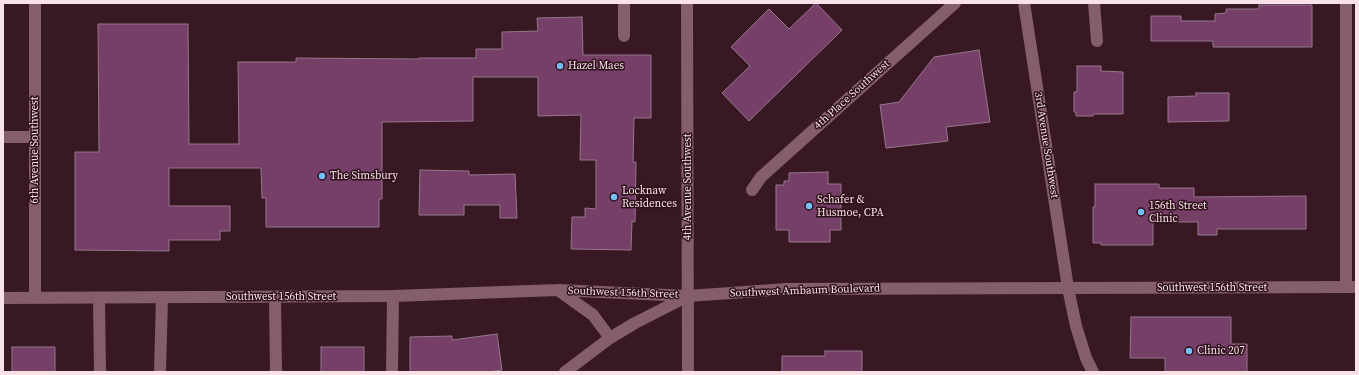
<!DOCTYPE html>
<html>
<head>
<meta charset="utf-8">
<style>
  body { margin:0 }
  #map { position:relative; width:1359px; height:375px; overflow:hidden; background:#381923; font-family:"Source Serif 4",serif }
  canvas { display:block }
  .frame { position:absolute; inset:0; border:4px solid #f8e2e7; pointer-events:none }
</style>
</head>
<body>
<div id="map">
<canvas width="1359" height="375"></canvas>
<div class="frame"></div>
</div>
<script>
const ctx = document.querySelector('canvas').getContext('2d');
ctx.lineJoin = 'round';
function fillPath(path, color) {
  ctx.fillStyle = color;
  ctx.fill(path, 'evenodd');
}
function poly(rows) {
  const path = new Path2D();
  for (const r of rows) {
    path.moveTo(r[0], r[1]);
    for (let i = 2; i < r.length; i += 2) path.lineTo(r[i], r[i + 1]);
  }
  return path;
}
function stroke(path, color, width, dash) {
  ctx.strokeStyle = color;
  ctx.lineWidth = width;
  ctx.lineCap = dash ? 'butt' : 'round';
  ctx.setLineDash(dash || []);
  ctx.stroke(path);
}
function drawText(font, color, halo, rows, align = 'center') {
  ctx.font = font + ' "Source Serif 4",serif';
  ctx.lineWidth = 3;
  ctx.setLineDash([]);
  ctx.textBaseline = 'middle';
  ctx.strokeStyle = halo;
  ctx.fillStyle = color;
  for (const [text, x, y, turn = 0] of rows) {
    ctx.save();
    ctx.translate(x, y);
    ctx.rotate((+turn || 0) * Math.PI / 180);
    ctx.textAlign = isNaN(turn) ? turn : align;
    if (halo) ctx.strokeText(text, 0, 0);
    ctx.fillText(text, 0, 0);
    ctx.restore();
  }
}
const building = poly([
  [816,3,842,30,749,121,722,93,750,66,731,47,769,9,789,29,816,3],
  [1259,5,1312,5,1312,47,1213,47,1213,41,1151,41,1151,16,1181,16,1181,21,1215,21,1215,14,1226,13,1226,9,1259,9,1259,5],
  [582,17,583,55,651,55,651,118,634,118,633,162,636,162,635,222,632,221,631,250,571,249,572,217,585,217,585,208,596,209,596,160,580,160,581,115,538,116,538,77,473,77,473,121,382,122,382,199,379,199,379,227,266,227,266,198,262,198,261,168,169,168,169,206,230,206,230,231,220,231,220,240,169,240,169,251,75,250,75,152,99,152,98,24,188,24,189,144,239,144,238,62,296,62,296,58,419,59,419,58,476,58,476,49,502,49,502,32,538,31,537,18,582,17],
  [979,50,990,122,946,127,948,141,886,148,880,105,899,102,934,57,979,50],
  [1077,66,1101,66,1101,71,1123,72,1123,114,1093,114,1093,116,1076,116,1076,112,1074,112,1074,92,1077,92,1077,66],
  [1196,93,1229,93,1229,121,1168,122,1168,97,1196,96,1196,93],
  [420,170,469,171,469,175,515,174,517,218,500,218,500,205,464,205,464,215,419,215,420,170],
  [828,172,828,184,841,184,841,230,830,230,830,242,789,242,789,230,776,230,776,185,784,185,784,181,789,181,789,173,828,172],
  [1095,184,1159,184,1159,188,1194,188,1194,197,1306,196,1306,229,1217,229,1217,235,1198,235,1198,222,1153,222,1153,245,1101,245,1101,243,1093,243,1093,207,1095,207,1095,184],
  [1131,317,1231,317,1231,344,1247,344,1247,372,1165,372,1165,358,1130,358,1131,317],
  [497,334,502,370,488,372,410,372,410,337,452,336,452,340,497,334],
  [12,347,55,347,55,372,12,372,12,347],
  [321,347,364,347,364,372,321,372,321,347],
  [825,351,862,351,862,372,782,372,782,356,825,356,825,351]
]);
fillPath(building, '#753f67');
stroke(building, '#97778d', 1);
stroke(poly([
  [1094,3,1097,41],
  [624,36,624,3],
  [3,137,35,137],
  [275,297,276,372],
  [99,298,100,372],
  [160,372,162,297],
  [392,372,393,296]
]), '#845f69', 12);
stroke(poly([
  [35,3,35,298],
  [1024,3,1068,288],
  [1346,3,1346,287],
  [752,190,761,177,955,3],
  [558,290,593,315,610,338],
  [3,298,393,296,558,290,688,296]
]), '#845f69', 12);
stroke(poly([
  [687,3,688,372],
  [1068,288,1076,326,1086,358,1093,372]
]), '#845f69', 12);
stroke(poly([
  [565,372,610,338,635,323,688,296,787,289,1356,287]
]), '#845f69', 12);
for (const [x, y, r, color] of [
  [560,66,4,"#75c0f6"],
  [322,176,4,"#75c0f6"],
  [614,197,4,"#75c0f6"],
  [809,206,4,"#75c0f6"],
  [1141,212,4,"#75c0f6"],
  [1189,351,4,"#75c0f6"]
]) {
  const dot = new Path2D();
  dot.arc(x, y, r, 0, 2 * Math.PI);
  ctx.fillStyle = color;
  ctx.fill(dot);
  stroke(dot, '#2d101a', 1.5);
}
drawText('11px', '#f8e2e7', '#2d101a', [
  ["Hazel Maes",568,66],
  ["The Simsbury",330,176],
  ["Locknaw",622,191],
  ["Residences",622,204],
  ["Schafer &",817,200],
  ["Husmoe, CPA",817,213],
  ["156th Street",1149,206],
  ["Clinic",1149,219],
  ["Clinic 207",1197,351]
], 'left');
drawText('11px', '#f8e2e7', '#2d101a', [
  ["4th Place Southwest",852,95,-42],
  ["3rd Avenue Southwest",1046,145,81],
  ["6th Avenue Southwest",35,150,-90],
  ["4th Avenue Southwest",688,187,-90],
  ["Southwest 156th Street",1212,288],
  ["Southwest Ambaum Boulevard",805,291,-2],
  ["Southwest 156th Street",623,293,2],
  ["Southwest 156th Street",281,297]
]);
</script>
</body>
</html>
